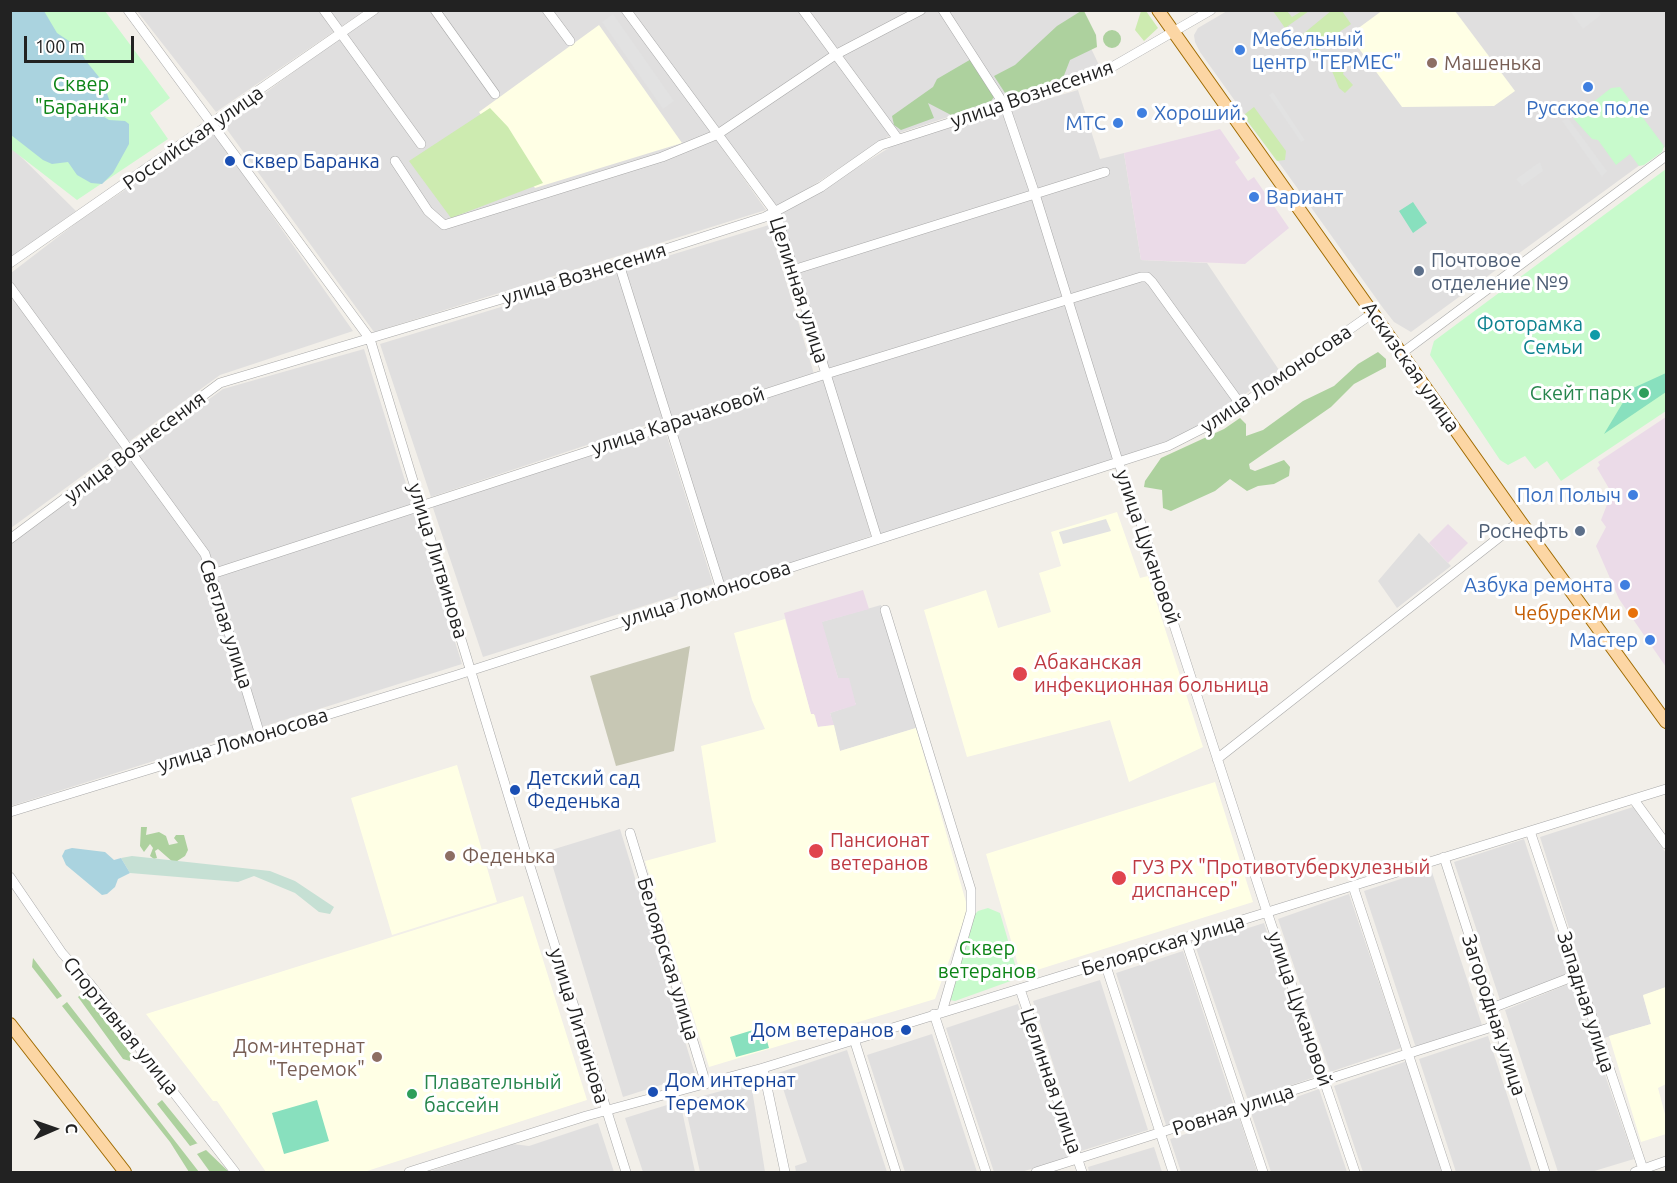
<!DOCTYPE html>
<html>
<head>
<meta charset="utf-8">
<style>
  body { margin:0 }
  #map { position:relative; width:1677px; height:1183px; overflow:hidden; background:#f2efe9; font-family:Ubuntu,sans-serif }
  canvas { display:block }
  .frame { position:absolute; inset:0; border:12px solid #222; pointer-events:none }
  .north { position:absolute; left:24px; top:1099px; width:60px; height:60px; -webkit-text-stroke:4px #fff; paint-order:stroke; rotate:88deg; font-size:16px; font-weight:700; line-height:24px; text-align:center; color:#222 }
  .north::after { content:''; display:block; margin:auto; width:21px; height:27px; background:#222; clip-path:polygon(50% 0,100% 100%,50% 72%,0 100%) }
  .scale { position:absolute; left:24px; top:36px; width:110px; height:27px; box-sizing:border-box; border:3px solid #222; border-top:0; padding-left:8px; font-size:18px; line-height:21px; white-space:nowrap; color:#222; -webkit-text-stroke:4px #fff; paint-order:stroke }
</style>
</head>
<body>
<div id="map">
<canvas width="1677" height="1183"></canvas>
<div class="frame"></div>
<div class="north">С</div>
<div class="scale">100 m</div>
</div>
<script>
const ctx = document.querySelector('canvas').getContext('2d');
ctx.lineJoin = 'round';
function fillPath(path, color) {
  ctx.fillStyle = color;
  ctx.fill(path, 'evenodd');
}
function poly(rows) {
  const path = new Path2D();
  for (const r of rows) {
    if (r.length === 3) {
      path.moveTo(r[0] + r[2], r[1]);
      path.arc(r[0], r[1], r[2], 0, 2 * Math.PI);
      continue;
    }
    path.moveTo(r[0], r[1]);
    for (let i = 2; i < r.length; i += 2) path.lineTo(r[i], r[i + 1]);
  }
  return path;
}
function stroke(path, color, width, dash) {
  ctx.strokeStyle = color;
  ctx.lineWidth = width;
  ctx.lineCap = dash ? 'butt' : 'round';
  ctx.setLineDash(dash || []);
  ctx.stroke(path);
}
function drawText(font, color, halo, rows, align = 'center') {
  ctx.font = font + ' Ubuntu,sans-serif';
  ctx.lineWidth = 6;
  ctx.setLineDash([]);
  ctx.textBaseline = 'middle';
  ctx.strokeStyle = halo;
  ctx.fillStyle = color;
  for (const [text, x, y, turn = 0] of rows) {
    ctx.save();
    ctx.translate(x, y);
    ctx.rotate((+turn || 0) * Math.PI / 180);
    ctx.textAlign = isNaN(turn) ? turn : align;
    if (halo) ctx.strokeText(text, 0, 0);
    ctx.fillText(text, 0, 0);
    ctx.restore();
  }
}
fillPath(poly([
  [137,11,364,11,216,112],
  [376,11,625,11,766,210,374,332,223,124],
  [630,11,1086,11,1076,17,1099,65,1074,76,887,137,777,209],
  [1227,11,1666,11,1666,146,1411,332,1394,322,1383,308,1200,52,1195,42,1194,35,1198,28],
  [1078,90,1100,159,1124,153,1141,260,1207,263,1279,370,1192,432,1120,458,1070,299,827,372,780,215,897,143],
  [213,131,353,331,220,375,11,528,11,273,80,220],
  [10,146,76,211,11,258,10,258],
  [769,225,814,374,665,419,431,497,380,344],
  [1066,301,1115,459,878,535,828,375],
  [364,349,462,664,11,806,10,544,223,389],
  [823,376,871,536,723,586,672,426],
  [665,430,713,584,483,657,432,505],
  [1419,533,1451,566,1397,608,1378,581],
  [881,605,916,728,840,751,830,713,856,704,838,678,821,622],
  [1633,807,1666,853,1666,987,1643,996,1651,1024,1604,1038,1540,837],
  [620,829,695,1074,623,1097,548,851],
  [1524,839,1569,974,1500,1000,1454,862],
  [1431,869,1482,1025,1416,1048,1364,891],
  [1349,894,1401,1048,1330,1072,1278,919],
  [1264,923,1315,1077,1248,1100,1195,945],
  [1183,951,1234,1106,1167,1128,1116,973],
  [1100,980,1148,1130,1081,1151,1033,1001],
  [1573,982,1634,1159,1591,1172,1558,1172,1505,1010],
  [1018,1004,1069,1158,1021,1172,994,1172,946,1028],
  [932,1034,977,1172,905,1172,867,1055],
  [1488,1036,1532,1172,1456,1172,1419,1059],
  [847,1050,887,1172,796,1172,795,1166,807,1162,778,1073],
  [1407,1061,1443,1172,1363,1172,1334,1086],
  [751,1083,765,1172,700,1172,684,1101],
  [1319,1089,1347,1172,1271,1172,1251,1113],
  [680,1101,695,1172,643,1172,625,1118],
  [1239,1117,1257,1172,1181,1172,1170,1139],
  [598,1123,614,1172,428,1172,513,1144,529,1146],
  [1154,1147,1162,1172,1089,1172,1088,1167]
]), '#e0dfdf');
fillPath(poly([
  [1220,129,1240,158,1235,162,1248,181,1254,177,1289,228,1245,264,1141,260,1124,153],
  [1666,417,1666,667,1619,599,1596,546,1606,527,1601,520,1608,502,1614,497,1597,468,1600,465,1598,462],
  [1448,524,1468,543,1448,563,1429,543],
  [863,590,869,609,822,622,838,678,849,678,856,705,830,713,834,725,817,727,815,715,811,715,784,613]
]), '#ebdbe8');
fillPath(poly([
  [1383,10,1455,11,1515,91,1494,106,1402,107,1349,35],
  [599,25,682,143,535,188,479,112],
  [1117,512,1140,578,1148,576,1203,747,1129,782,1110,720,967,757,924,610,986,590,998,628,1051,612,1039,573,1061,566,1051,532],
  [785,619,811,714,814,714,818,727,834,725,840,751,916,728,968,909,935,999,709,1067,645,861,716,842,701,746,765,729,752,700,734,633],
  [457,765,497,902,392,935,351,798],
  [1215,782,1253,902,1021,975,986,854],
  [523,896,587,1100,364,1172,266,1172,217,1101,213,1101,146,1014],
  [1666,987,1666,1084,1658,1088,1666,1118,1666,1134,1641,1142,1609,1036,1651,1024,1643,995]
]), '#ffffe5');
fillPath(poly([
  [690,646,674,751,616,766,590,676]
]), '#c7c7b4');
fillPath(poly([
  [1141,11,1146,11,1158,28,1144,41,1135,30],
  [1273,11,1287,11,1292,17,1302,11,1309,11,1285,28],
  [1331,11,1342,11,1351,24,1326,41,1315,54,1307,40,1304,41,1303,34],
  [1338,65,1345,68,1343,74,1353,85,1345,93,1339,88,1332,71,1332,68],
  [1254,107,1286,151,1285,160,1277,161,1245,118,1245,114],
  [490,108,508,127,543,183,451,218,409,161]
]), '#cdebb0');
fillPath(poly([
  [1081,11,1084,11,1096,35,1097,47,1070,60,1063,78,1007,96,994,76,1015,65,1057,26],
  [1112,39,9],
  [973,58,994,97,991,101,951,115,928,103,934,118,901,130,894,125,892,116,933,87,937,79],
  [1378,352,1386,359,1386,367,1354,384,1331,407,1249,464,1250,469,1255,471,1284,460,1290,467,1289,476,1274,484,1258,486,1247,491,1230,479,1215,491,1171,511,1163,508,1162,490,1144,487,1145,481,1161,458,1224,429,1240,418,1246,424,1246,436,1263,430,1303,401,1334,386,1358,364],
  [141,827,147,827,146,835,159,832,166,836,169,845,178,843,174,838,176,835,184,835,188,850,185,856,174,863,158,849,155,851,157,858,154,859,150,856,153,848,150,844,144,852,140,846],
  [33,958,62,996,57,999,32,967],
  [83,993,131,1054,130,1061,123,1059,78,997],
  [67,1002,199,1172,189,1172,170,1142,62,1006],
  [162,1100,197,1143,198,1143,190,1146,157,1104],
  [206,1150,229,1172,210,1172,197,1154]
]), '#add19e');
fillPath(poly([
  [132,856,270,871,295,881,334,907,330,914,319,912,295,893,254,876,238,882,130,873,121,858]
]), '#c6e0d4');
fillPath(poly([
  [10,11,105,11,170,98,150,113,168,139,77,200,11,149],
  [1620,87,1664,146,1662,152,1644,165,1639,166,1630,154,1616,165,1598,140,1592,139,1573,118,1611,88],
  [1666,169,1666,411,1561,481,1547,461,1535,469,1525,456,1508,465,1500,460,1430,355,1434,341],
  [988,908,1000,913,1019,978,955,1001,950,1000,972,917,978,911]
]), '#c8facc');
fillPath(poly([
  [1413,202,1427,223,1413,233,1399,211],
  [1666,373,1666,392,1604,434,1631,389],
  [763,1027,769,1048,736,1057,730,1037],
  [317,1100,329,1141,284,1154,272,1113]
]), '#88e0be');
fillPath(poly([
  [1570,11,1598,11,1601,15,1583,29],
  [613,14,674,101,663,109,602,22],
  [1273,92,1305,140,1301,142,1269,95],
  [1568,118,1607,171,1602,177,1562,121],
  [1540,162,1543,171,1522,186,1516,179],
  [1106,519,1111,531,1063,544,1059,532]
]), '#e2e2e2');
fillPath(poly([
  [10,11,44,11,57,33,78,47,86,61,103,82,110,102,109,108,101,115,109,120,125,121,129,124,129,144,113,173,102,184,91,183,77,175,68,162,52,164,43,160,11,135],
  [72,848,105,852,114,860,121,858,130,873,118,879,115,887,107,894,102,895,66,865,62,856,65,850]
]), '#aad3df');
const minor = poly([
  [128,10,370,339,528,860,626,1172],
  [324,10,421,144],
  [435,10,495,94],
  [547,10,570,41],
  [626,10,776,213,877,538],
  [803,10,898,139],
  [943,10,1005,106,1035,194,1118,461,1143,529,1264,903,1355,1172],
  [395,161,428,211,444,225,662,157,718,134,835,55,921,10],
  [10,263,374,10],
  [619,264,721,589],
  [793,270,1105,172],
  [10,287,205,554,260,735],
  [1402,353,1666,156],
  [10,539,220,383,619,264,765,217,821,187,881,145,1079,81,1112,67,1211,10],
  [212,574,826,374,1141,277,1147,277,1152,282,1241,405],
  [885,610,971,890,971,912,942,1012],
  [1217,759,1520,521],
  [1634,800,1666,844],
  [10,812,454,676,1168,446,1223,418,1373,313],
  [1530,831,1644,1172],
  [630,833,706,1084],
  [1444,857,1545,1172],
  [10,877,62,953,90,984,235,1172],
  [1353,886,1447,1172],
  [1185,938,1263,1172],
  [1105,963,1173,1172],
  [1020,989,1082,1172],
  [1492,1008,1577,975],
  [934,1014,986,1172],
  [854,1039,896,1172],
  [763,1068,785,1172],
  [409,1172,586,1116,763,1068,1666,789],
  [1036,1172,1498,1025],
  [1635,1172,1666,1161]
]);
const major = poly([
  [1158,10,1520,521,1666,722],
  [10,1024,125,1172]
]);
stroke(minor, '#a9a9a9', 10);
stroke(major, '#a06b00', 14);
stroke(minor, '#fff', 9);
stroke(major, '#fcd6a4', 12);
for (const [x, y, r, color] of [
  [1240,50,6,"#3f7fe0"],
  [1432,63,6,"#8d6e63"],
  [1588,87,6,"#3f7fe0"],
  [1142,113,6,"#3f7fe0"],
  [1118,123,6,"#3f7fe0"],
  [230,161,6,"#1a4fb4"],
  [1254,197,6,"#3f7fe0"],
  [1419,271,6,"#5c6f8a"],
  [1595,335,6,"#0f9aa8"],
  [1644,393,6,"#2e9e5b"],
  [1633,495,6,"#3f7fe0"],
  [1580,531,6,"#5c6f8a"],
  [1625,585,6,"#3f7fe0"],
  [1633,613,6,"#e8710a"],
  [1650,640,6,"#3f7fe0"],
  [1020,674,8,"#e0444e"],
  [515,790,6,"#1a4fb4"],
  [816,851,8,"#e0444e"],
  [450,856,6,"#8d6e63"],
  [1119,878,8,"#e0444e"],
  [906,1030,6,"#1a4fb4"],
  [377,1057,6,"#8d6e63"],
  [653,1092,6,"#1a4fb4"],
  [412,1094,6,"#2e9e5b"]
]) {
  const dot = new Path2D();
  dot.arc(x, y, r, 0, 2 * Math.PI);
  ctx.fillStyle = color;
  ctx.fill(dot);
  stroke(dot, '#fff', 2);
}
drawText('20px', '#366cbe', '#fff', [
  ["Мебельный",1252,39,"left"],
  ["центр \"ГЕРМЕС\"",1252,62,"left"],
  ["Русское поле",1588,108,"center"],
  ["Хороший.",1154,113,"left"],
  ["МТС",1106,123],
  ["Вариант",1266,197,"left"],
  ["Пол Полыч",1621,495],
  ["Азбука ремонта",1613,585],
  ["Мастер",1638,640]
], 'right');
drawText('20px', '#785e54', '#fff', [
  ["Машенька",1444,63],
  ["Феденька",462,856],
  ["Дом-интернат",365,1046,"right"],
  ["\"Теремок\"",365,1069,"right"]
], 'left');
drawText('20px', '#0c8416', '#fff', [
  ["Сквер",81,84],
  ["\"Баранка\"",81,107],
  ["Сквер",987,948],
  ["ветеранов",987,971]
]);
drawText('20px', '#222', '#fff', [
  ["улица Вознесения",1032,94,-19],
  ["Российская улица",193,138,-35],
  ["улица Вознесения",584,274,-17],
  ["Целинная улица",799,290,72],
  ["Аскизская улица",1411,367,55],
  ["улица Ломоносова",1276,379,-34],
  ["улица Карачаковой",678,421,-18],
  ["улица Вознесения",135,447,-37],
  ["улица Цукановой",1148,547,71],
  ["улица Литвинова",438,561,73],
  ["улица Ломоносова",706,594,-18],
  ["Светлая улица",226,624,72],
  ["улица Ломоносова",243,740,-17],
  ["Белоярская улица",1163,945,-17],
  ["Белоярская улица",668,959,73],
  ["Западная улица",1586,1002,72],
  ["улица Цукановой",1300,1009,71],
  ["Загородная улица",1494,1015,72],
  ["Спортивная улица",121,1026,51],
  ["улица Литвинова",579,1026,73],
  ["Целинная улица",1051,1081,71],
  ["Ровная улица",1233,1110,-18]
]);
drawText('20px', '#164399', '#fff', [
  ["Сквер Баранка",242,161],
  ["Детский сад",527,778],
  ["Феденька",527,801],
  ["Дом ветеранов",894,1030,"right"],
  ["Дом интернат",665,1080],
  ["Теремок",665,1103]
], 'left');
drawText('20px', '#4e5e75', '#fff', [
  ["Почтовое",1431,260],
  ["отделение №9",1431,283],
  ["Роснефть",1568,531,"right"]
], 'left');
drawText('20px', '#0d838f', '#fff', [
  ["Фоторамка",1583,324],
  ["Семьи",1583,347]
], 'right');
drawText('20px', '#27864d', '#fff', [
  ["Скейт парк",1632,393],
  ["Плавательный",424,1082,"left"],
  ["бассейн",424,1105,"left"]
], 'right');
drawText('20px', '#c56008', '#fff', [
  ["ЧебурекМи",1621,613]
], 'right');
drawText('20px', '#be3a42', '#fff', [
  ["Абаканская",1034,662],
  ["инфекционная больница",1034,685],
  ["Пансионат",830,840],
  ["ветеранов",830,863],
  ["ГУЗ РХ \"Противотуберкулезный",1132,867],
  ["диспансер\"",1132,890]
], 'left');
</script>
</body>
</html>
